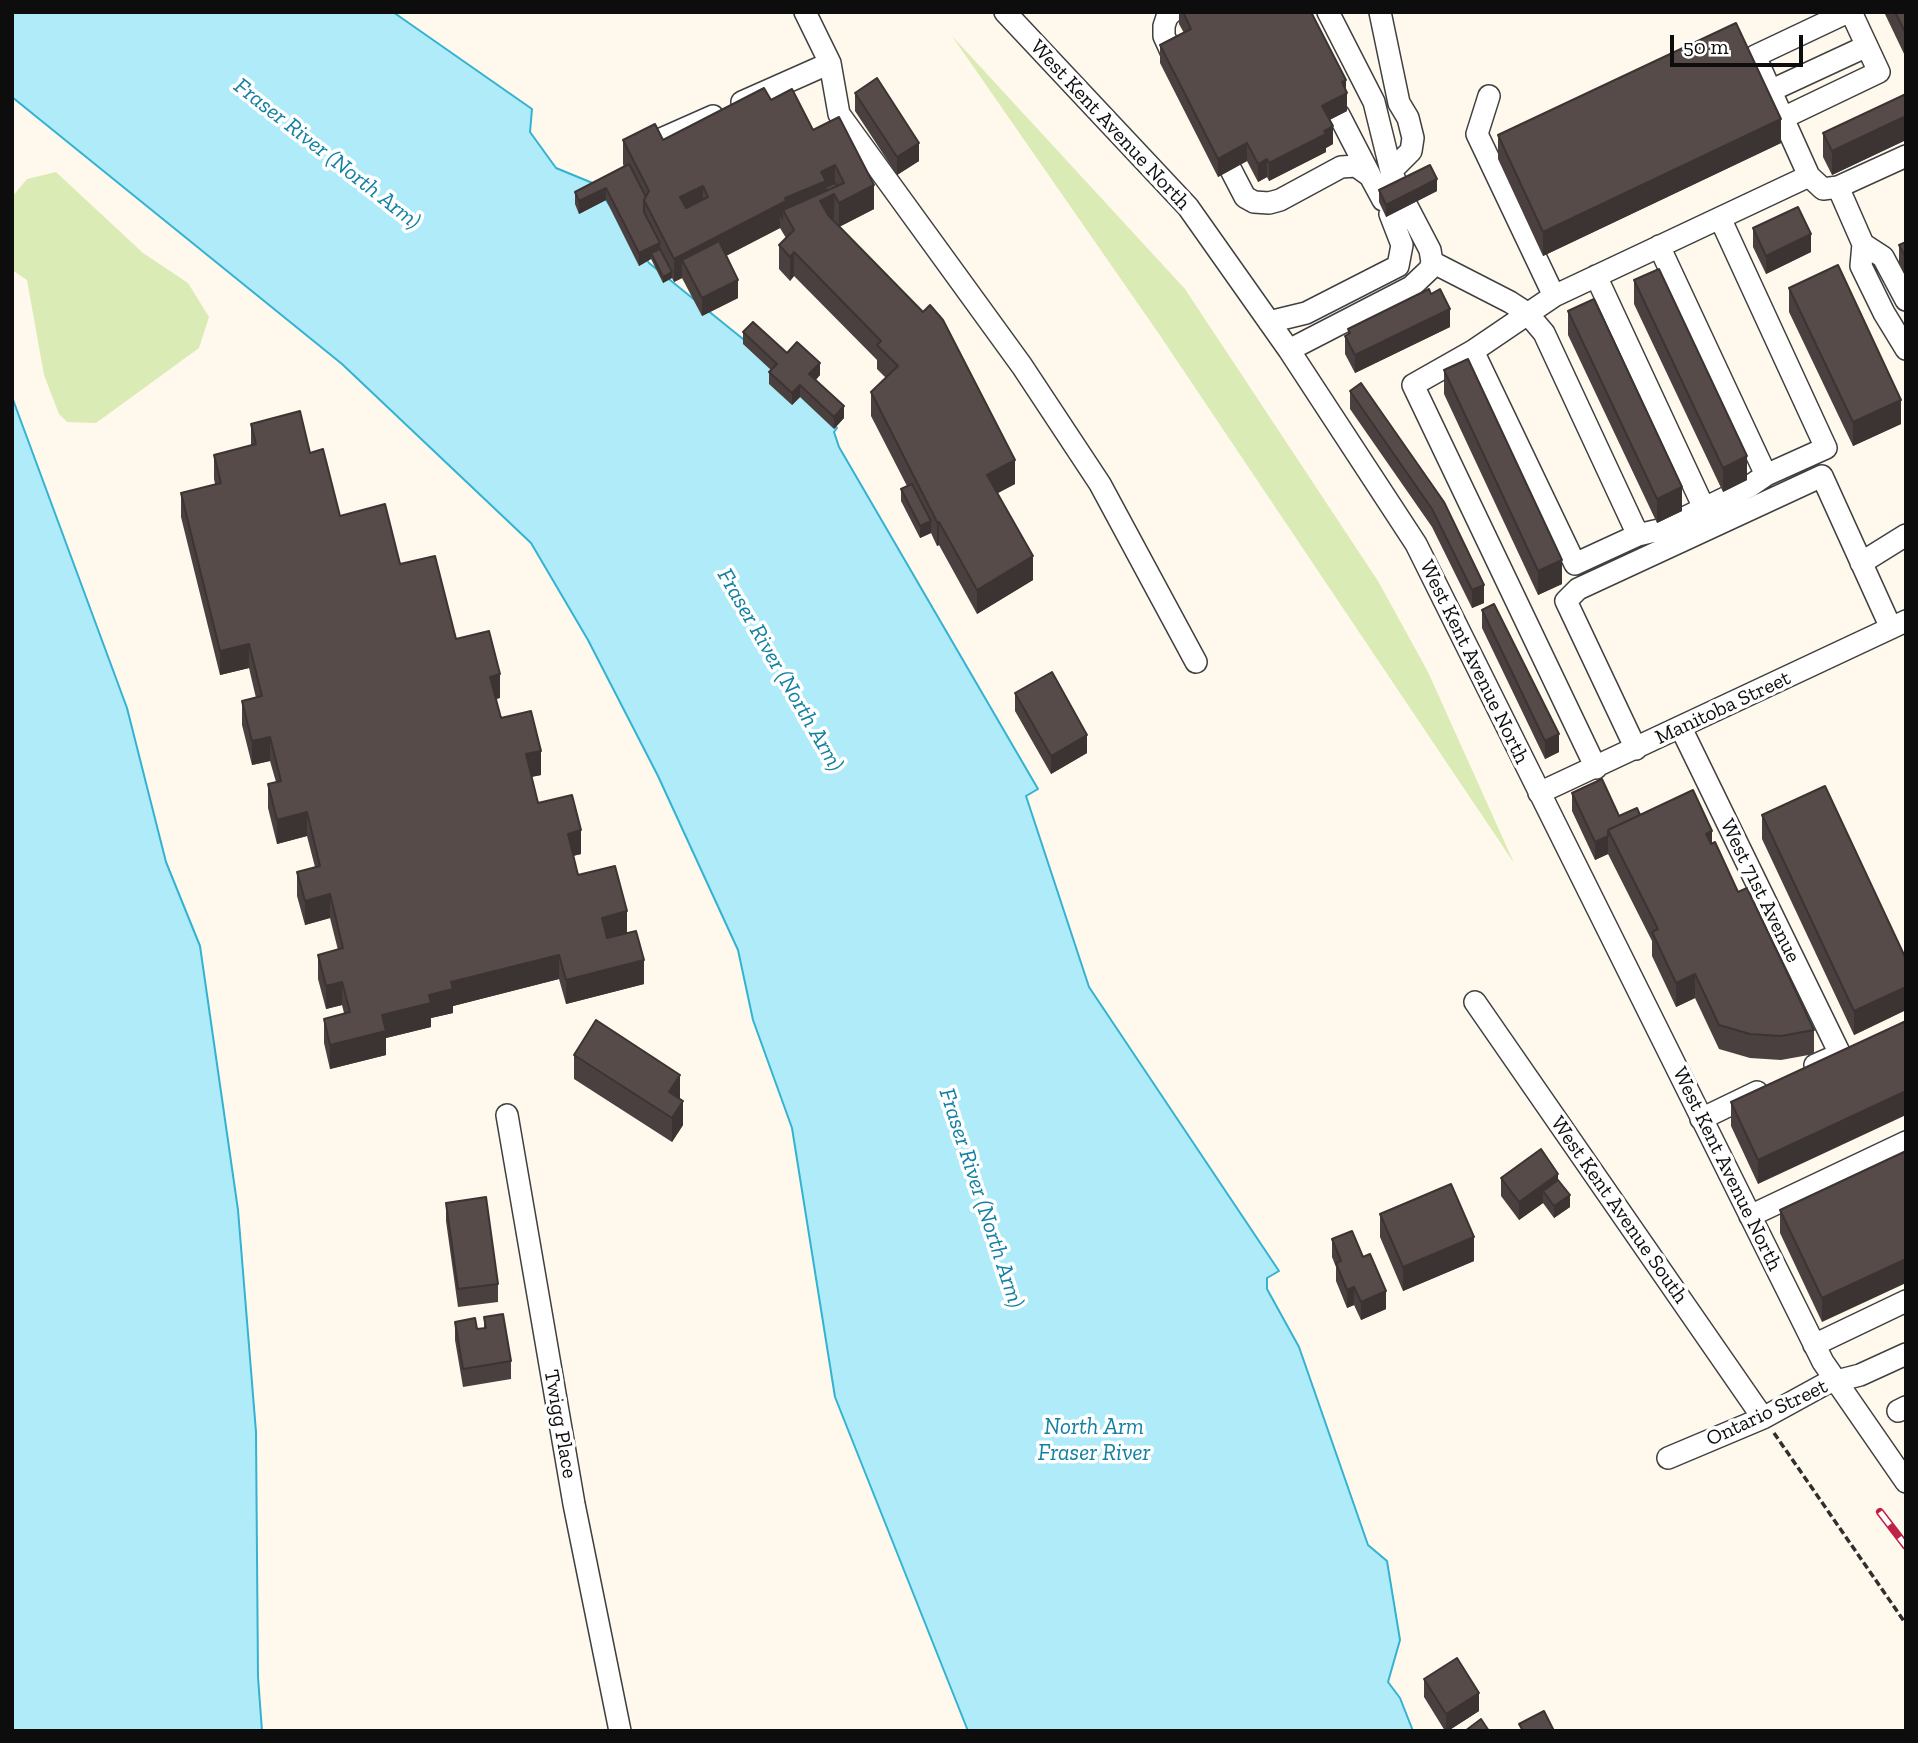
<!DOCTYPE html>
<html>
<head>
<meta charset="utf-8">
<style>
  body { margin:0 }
  #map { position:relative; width:1918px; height:1743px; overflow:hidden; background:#fff8ec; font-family:"Zilla Slab",serif }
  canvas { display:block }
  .frame { position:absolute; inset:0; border:14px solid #0d0d0d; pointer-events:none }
  .scale { position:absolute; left:1670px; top:35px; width:133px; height:32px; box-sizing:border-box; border:4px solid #0d0d0d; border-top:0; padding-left:9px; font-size:21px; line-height:24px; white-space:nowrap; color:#0d0d0d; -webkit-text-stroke:5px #fff; paint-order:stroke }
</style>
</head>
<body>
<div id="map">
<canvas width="1918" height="1743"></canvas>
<div class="frame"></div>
<div class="scale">50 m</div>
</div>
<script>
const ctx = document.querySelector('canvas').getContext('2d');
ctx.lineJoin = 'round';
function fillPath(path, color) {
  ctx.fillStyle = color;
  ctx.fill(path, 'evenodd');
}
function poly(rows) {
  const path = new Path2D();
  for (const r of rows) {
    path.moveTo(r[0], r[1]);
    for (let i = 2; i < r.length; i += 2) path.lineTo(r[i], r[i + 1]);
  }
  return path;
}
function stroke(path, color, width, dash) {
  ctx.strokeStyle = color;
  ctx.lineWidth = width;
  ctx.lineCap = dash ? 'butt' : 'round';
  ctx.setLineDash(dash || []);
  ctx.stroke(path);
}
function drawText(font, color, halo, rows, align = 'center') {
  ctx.font = font + ' "Zilla Slab",serif';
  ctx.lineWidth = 7;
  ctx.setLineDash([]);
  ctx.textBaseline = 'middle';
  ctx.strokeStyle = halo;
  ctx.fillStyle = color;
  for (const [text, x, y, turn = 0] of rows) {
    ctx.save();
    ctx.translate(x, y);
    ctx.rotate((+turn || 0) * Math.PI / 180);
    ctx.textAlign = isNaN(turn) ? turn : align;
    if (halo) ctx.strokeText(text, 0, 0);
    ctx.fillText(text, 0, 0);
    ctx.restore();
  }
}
fillPath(poly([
  [952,36,1185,289,1378,581,1428,672,1514,863,1159,334],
  [56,172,143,253,188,283,209,317,199,348,96,423,67,422,59,414,44,375,27,280,12,270,12,197,27,179]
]), '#dbebb5');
const water = poly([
  [12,12,393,12,532,109,530,132,556,168,595,184,649,263,743,339,837,428,834,432,839,447,1038,789,1026,796,1089,987,1279,1271,1267,1278,1267,1289,1299,1347,1368,1545,1387,1561,1400,1640,1388,1682,1400,1698,1413,1731,968,1731,835,1397,792,1128,753,1020,738,950,658,776,588,640,531,543,342,364,12,97,12,12],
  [12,397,127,708,166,862,200,946,238,1210,256,1432,258,1677,262,1731,12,1731,12,397]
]);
fillPath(water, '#afebf8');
stroke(water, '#33b2d2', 2);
const minor = poly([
  [805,12,830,63,839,114,1022,366,1100,484,1196,662],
  [1005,12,1188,207,1289,350,1416,544,1823,1362,1906,1482],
  [1172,12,1167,17,1164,26,1164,36,1173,56],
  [1328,12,1374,102,1391,171,1400,192],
  [1380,12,1399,103,1408,118,1413,138,1411,151,1391,171],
  [1848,12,1755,56,1809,176,1823,189,1838,187,1906,156],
  [1770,91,1867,46],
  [1489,96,1477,134,1554,296],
  [742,102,830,63],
  [1339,115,1370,175],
  [1783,118,1879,72,1851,12],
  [661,139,713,116],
  [1231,170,1245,197,1254,202,1269,203,1280,200,1341,167,1356,166,1370,176,1383,200],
  [1838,187,1863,244,1861,266,1884,313,1906,349],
  [1863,244,1883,257,1906,300],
  [1659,246,1766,475,1826,448,1720,218],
  [1432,262,1510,302,1527,313,1544,333,1638,535,1575,564,1473,351],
  [1596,276,1704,508],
  [1269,322,1306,313,1398,266,1402,245,1390,214],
  [1289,350,1411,287,1430,269,1432,262,1430,250,1407,206],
  [1638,535,1659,530,1750,486,1766,475],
  [1861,563,1906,535],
  [1681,728,1840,1054,1815,1065],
  [1636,749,1566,601,1578,589,1822,476,1891,628],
  [1596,768,1413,385,1473,351,1554,296,1809,176],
  [1539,793,1906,621],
  [1475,1002,1763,1418],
  [507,1115,574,1504,620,1731],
  [1701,1119,1757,1092],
  [1750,1216,1906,1142],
  [1814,1345,1906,1301],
  [1898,1411,1906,1407],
  [1668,1458,1763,1418,1825,1384,1860,1375,1906,1354]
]);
stroke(minor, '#404040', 24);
stroke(poly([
  [1774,1433,1906,1624]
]), '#2f2f2f', 3.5, [7, 3.5]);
stroke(minor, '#fff', 21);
const rail = poly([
  [1880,1512,1906,1546]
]);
stroke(rail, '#c12047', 8);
stroke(rail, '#fff', 5, [16]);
fillPath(poly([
  [1179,12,1311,12,1346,90,1347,111,1329,120,1333,144,1326,148,1326,152,1269,181,1267,177,1258,182,1247,161,1218,177,1160,63,1160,45,1184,33,1179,24],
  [1884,12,1906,12,1906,58],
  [855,93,919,161,897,175,855,111],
  [1906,94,1906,140,1832,175,1823,157,1823,133],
  [771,100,813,130,874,209,839,227,1015,484,997,493,1033,580,977,614,939,545,937,546,931,533,920,538,901,501,901,489,907,486,871,416,871,392,886,378,877,369,877,360,794,276,790,281,779,269,779,245,786,238,780,228,726,256,738,298,702,316,682,278,674,282,672,278,663,283,651,259,639,266,606,200,579,214,575,204,575,192,624,167,623,164,623,140,663,140],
  [1498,135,1781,143,1543,256,1498,159],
  [1379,190,1437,191,1386,217,1379,202],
  [1753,228,1811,252,1766,274,1753,247],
  [1906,242,1906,276,1899,263,1899,245],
  [1634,280,1747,480,1723,492,1634,304],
  [1789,288,1901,424,1853,446,1789,312],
  [1568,311,1682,511,1657,523,1568,335],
  [1450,327,1355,373,1345,354,1345,336,1348,335,1348,329],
  [743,332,787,353,820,375,816,380,844,418,834,429,800,397,792,405,769,384,769,372,771,370,743,344],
  [1444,370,1562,584,1538,595,1444,394],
  [1361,383,1484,603,1472,608,1432,527,1350,409,1350,391],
  [251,424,310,453,340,516,400,564,500,698,496,699,501,718,541,775,531,777,538,803,581,854,573,856,578,875,627,933,644,984,566,1004,559,979,453,1006,453,1013,431,1018,431,1027,386,1038,386,1055,330,1069,324,1043,324,1019,344,1013,342,1005,326,1009,318,979,318,955,338,950,330,918,305,925,297,896,297,872,315,867,307,836,277,844,268,808,268,784,276,782,270,761,252,765,242,725,242,701,256,698,249,668,220,675,181,517,181,493,215,484,214,479,214,455,251,445],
  [1482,610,1559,752,1545,759,1482,628],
  [1015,693,1087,753,1051,774,1015,711],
  [1572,793,1619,816,1640,815,1712,843,1814,1030,1814,1054,1781,1060,1750,1058,1719,1049,1695,998,1676,1007,1652,956,1652,941,1608,854,1595,860,1572,811],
  [1762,815,1906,959,1906,1010,1854,1035,1762,839],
  [1906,1021,1758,1184,1731,1126,1731,1102],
  [574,1055,680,1099,683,1125,672,1142,574,1079],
  [1906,1151,1822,1322,1780,1233,1780,1210],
  [1501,1178,1558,1180,1570,1207,1554,1218,1543,1203,1519,1220,1501,1196],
  [446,1203,498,1284,498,1302,458,1307,446,1221],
  [1380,1214,1474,1261,1403,1291,1380,1237],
  [1332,1239,1386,1309,1361,1320,1354,1305,1347,1308,1336,1281,1336,1267,1332,1257],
  [484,1317,511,1361,511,1379,463,1387,455,1340,455,1322,477,1329,484,1328],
  [1424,1679,1479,1711,1448,1731,1445,1731,1424,1697]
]), '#4a403f');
fillPath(poly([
  [1346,80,1346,94,1347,93,1347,111,1322,124,1322,106,1342,82],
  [1906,116,1906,140,1832,175,1832,151],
  [1781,119,1781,143,1543,256,1543,232],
  [1333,126,1333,144,1326,148,1326,152,1269,181,1269,163],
  [919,143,919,161,897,175,897,157],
  [1247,143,1247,161,1218,177,1218,159],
  [1267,159,1267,177,1258,182,1258,164],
  [835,165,834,218,820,225,783,210,783,221,780,216,780,228,689,275,682,260,682,278,674,282,674,259,785,198,821,172],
  [1437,179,1437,191,1386,217,1386,205],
  [874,185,874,209,839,227,839,203],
  [703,186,703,209,683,220,680,197],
  [606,188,606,200,579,214,579,201],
  [1811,234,1811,252,1766,274,1766,256],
  [660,243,660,255,651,253,651,259,639,266,639,253],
  [794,252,794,276,790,281,790,257],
  [672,272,672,278,663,283,663,277],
  [738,280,738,298,702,316,702,298],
  [1450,309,1450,327,1355,373,1355,355],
  [820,363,820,375,809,386,809,374],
  [800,385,800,397,792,405,792,393],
  [1901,400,1901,424,1853,446,1853,422],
  [844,406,844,418,834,429,834,417],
  [1747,456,1747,480,1723,492,1723,468],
  [1015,460,1015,484,987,499,987,475],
  [1682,487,1682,511,1657,523,1657,499],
  [931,521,931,533,920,538,920,526],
  [937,522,939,522,939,545,937,546],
  [1033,556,1033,580,977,614,977,590],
  [1562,560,1562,584,1538,595,1538,571],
  [1484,585,1484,603,1472,608,1472,590],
  [249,644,249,668,220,675,220,651],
  [500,674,500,698,490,700,490,677],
  [1559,734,1559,752,1545,759,1545,741],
  [1087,735,1087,753,1051,774,1051,756],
  [270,737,270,761,252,765,252,741],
  [541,751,541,775,526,778,526,754],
  [307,812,307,836,277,844,277,820],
  [581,830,581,854,568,857,568,834],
  [1712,831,1712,855,1706,834],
  [1608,836,1608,854,1595,860,1595,842],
  [330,894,330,918,305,925,305,901],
  [627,911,627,935,602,942,602,918],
  [559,955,559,979,453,1006,453,1013,431,1018,431,1027,386,1038,386,1055,330,1069,330,1045,382,1015,451,982],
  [644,960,644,984,566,1004,566,980],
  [1695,974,1695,998,1676,1007,1676,983],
  [342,982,342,1005,326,1009,326,986],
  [1906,987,1906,1010,1854,1035,1854,1011],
  [680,1075,680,1099,669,1116,669,1092],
  [1906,1091,1906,1115,1758,1184,1758,1160],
  [683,1101,683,1125,672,1142,672,1118],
  [1558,1174,1558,1192,1543,1191,1543,1203,1519,1220,1519,1202],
  [1570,1195,1570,1207,1554,1218,1554,1206],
  [1474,1237,1474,1261,1403,1291,1403,1267],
  [1906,1259,1906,1283,1822,1322,1822,1298],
  [1354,1287,1354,1305,1347,1308,1347,1290],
  [1386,1291,1386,1309,1361,1320,1361,1302],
  [1479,1693,1479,1711,1448,1731,1446,1731,1446,1714]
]), '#3c3433');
const building = poly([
  [1183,12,1311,12,1346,80,1342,82,1347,93,1322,106,1333,126,1324,131,1326,134,1269,163,1267,159,1258,164,1247,143,1218,159,1160,45,1191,29,1183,12],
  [1895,12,1906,12,1906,34,1895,12],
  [1736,23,1781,119,1543,232,1498,135,1736,23],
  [877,78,919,143,897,157,855,93,877,78],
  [764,88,771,100,792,89,813,130,839,117,874,185,839,203,834,194,820,201,828,215,923,312,930,305,943,320,1015,460,987,475,1033,556,977,590,939,522,937,522,871,392,898,366,877,345,881,341,794,252,790,257,779,245,794,230,783,210,844,183,835,165,821,172,826,181,785,198,786,201,674,259,644,200,649,191,623,140,655,124,663,140,764,88],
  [703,186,708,197,686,208,680,197,703,186],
  [1906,94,1906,116,1832,151,1823,133,1906,94],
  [629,164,646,197,644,200,644,212,660,243,639,253,606,188,579,201,575,192,629,164],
  [1430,165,1437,179,1386,205,1379,190,1430,165],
  [835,183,837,186,826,191,826,187,835,183],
  [1798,207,1811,234,1766,256,1753,228,1798,207],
  [719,241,738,280,702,298,682,260,719,241],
  [1906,242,1906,258,1899,245,1906,242],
  [660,249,672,272,663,277,651,253,660,249],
  [1838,265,1901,400,1853,422,1789,288,1838,265],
  [1659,269,1747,456,1723,468,1634,280,1659,269],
  [1429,289,1431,294,1440,289,1450,309,1355,355,1345,336,1350,333,1348,329,1429,289],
  [1594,299,1682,487,1657,499,1568,311,1594,299],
  [753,322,787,353,797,342,820,363,809,374,844,406,834,417,800,385,792,393,769,372,777,364,743,332,753,322],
  [1468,359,1562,560,1538,571,1444,370,1468,359],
  [1361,383,1444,502,1484,585,1472,590,1432,509,1350,391,1361,383],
  [300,411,310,453,323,449,340,516,385,504,400,564,435,556,456,639,489,631,500,674,490,677,501,718,531,711,541,751,526,754,538,803,572,795,581,830,568,834,578,875,615,866,627,911,602,918,607,938,636,931,644,960,566,980,559,955,451,982,453,989,429,995,431,1003,382,1015,386,1031,330,1045,324,1019,350,1012,342,982,326,986,318,955,343,948,330,894,305,901,297,872,320,866,307,812,277,820,268,784,281,781,270,737,252,741,242,701,262,696,249,644,220,651,181,493,221,483,214,455,256,444,251,424,300,411],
  [912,484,931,521,920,526,901,489,912,484],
  [1494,604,1559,734,1545,741,1482,610,1494,604],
  [1052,672,1087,735,1051,756,1015,693,1052,672],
  [1602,779,1619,816,1637,808,1640,815,1608,830,1608,836,1595,842,1572,793,1602,779],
  [1825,786,1906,959,1906,987,1854,1011,1762,815,1825,786],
  [1693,790,1712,831,1706,834,1711,844,1715,842,1738,892,1747,888,1814,1030,1781,1036,1750,1034,1719,1025,1695,974,1676,983,1652,932,1658,929,1608,830,1693,790],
  [596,1020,680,1075,669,1092,683,1101,672,1118,574,1055,596,1020],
  [1906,1021,1906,1091,1758,1160,1731,1102,1906,1021],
  [1541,1149,1558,1174,1519,1202,1501,1178,1541,1149],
  [1906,1151,1906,1259,1822,1298,1780,1210,1906,1151],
  [1558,1180,1570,1195,1554,1206,1543,1191,1558,1180],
  [1451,1184,1474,1237,1403,1267,1380,1214,1451,1184],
  [486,1197,498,1284,458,1289,446,1203,486,1197],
  [1352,1231,1363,1257,1370,1254,1386,1291,1361,1302,1354,1287,1347,1290,1336,1263,1341,1261,1332,1239,1352,1231],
  [503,1314,511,1361,463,1369,455,1322,475,1318,477,1329,486,1328,484,1317,503,1314],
  [1457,1658,1479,1693,1446,1714,1424,1679,1457,1658],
  [1544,1711,1554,1731,1523,1731,1519,1724,1544,1711],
  [1481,1719,1489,1731,1465,1731,1481,1719]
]);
fillPath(building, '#564b49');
stroke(building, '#3c3433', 2);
drawText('21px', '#0d0d0d', '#fff', [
  ["West Kent Avenue North",1110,125,47],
  ["West Kent Avenue North",1474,662,64],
  ["Manitoba Street",1723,708,-25],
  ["West 71st Avenue",1760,891,64],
  ["West Kent Avenue North",1727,1169,64],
  ["West Kent Avenue South",1619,1210,55],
  ["Ontario Street",1767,1413,-25],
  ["Twigg Place",560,1424,80]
]);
drawText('italic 23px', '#1280a2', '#fff', [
  ["Fraser River (North Arm)",327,154,38],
  ["Fraser River (North Arm)",780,670,60],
  ["Fraser River (North Arm)",981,1198,72],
  ["North Arm",1094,1427],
  ["Fraser River",1094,1453]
]);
</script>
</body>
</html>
